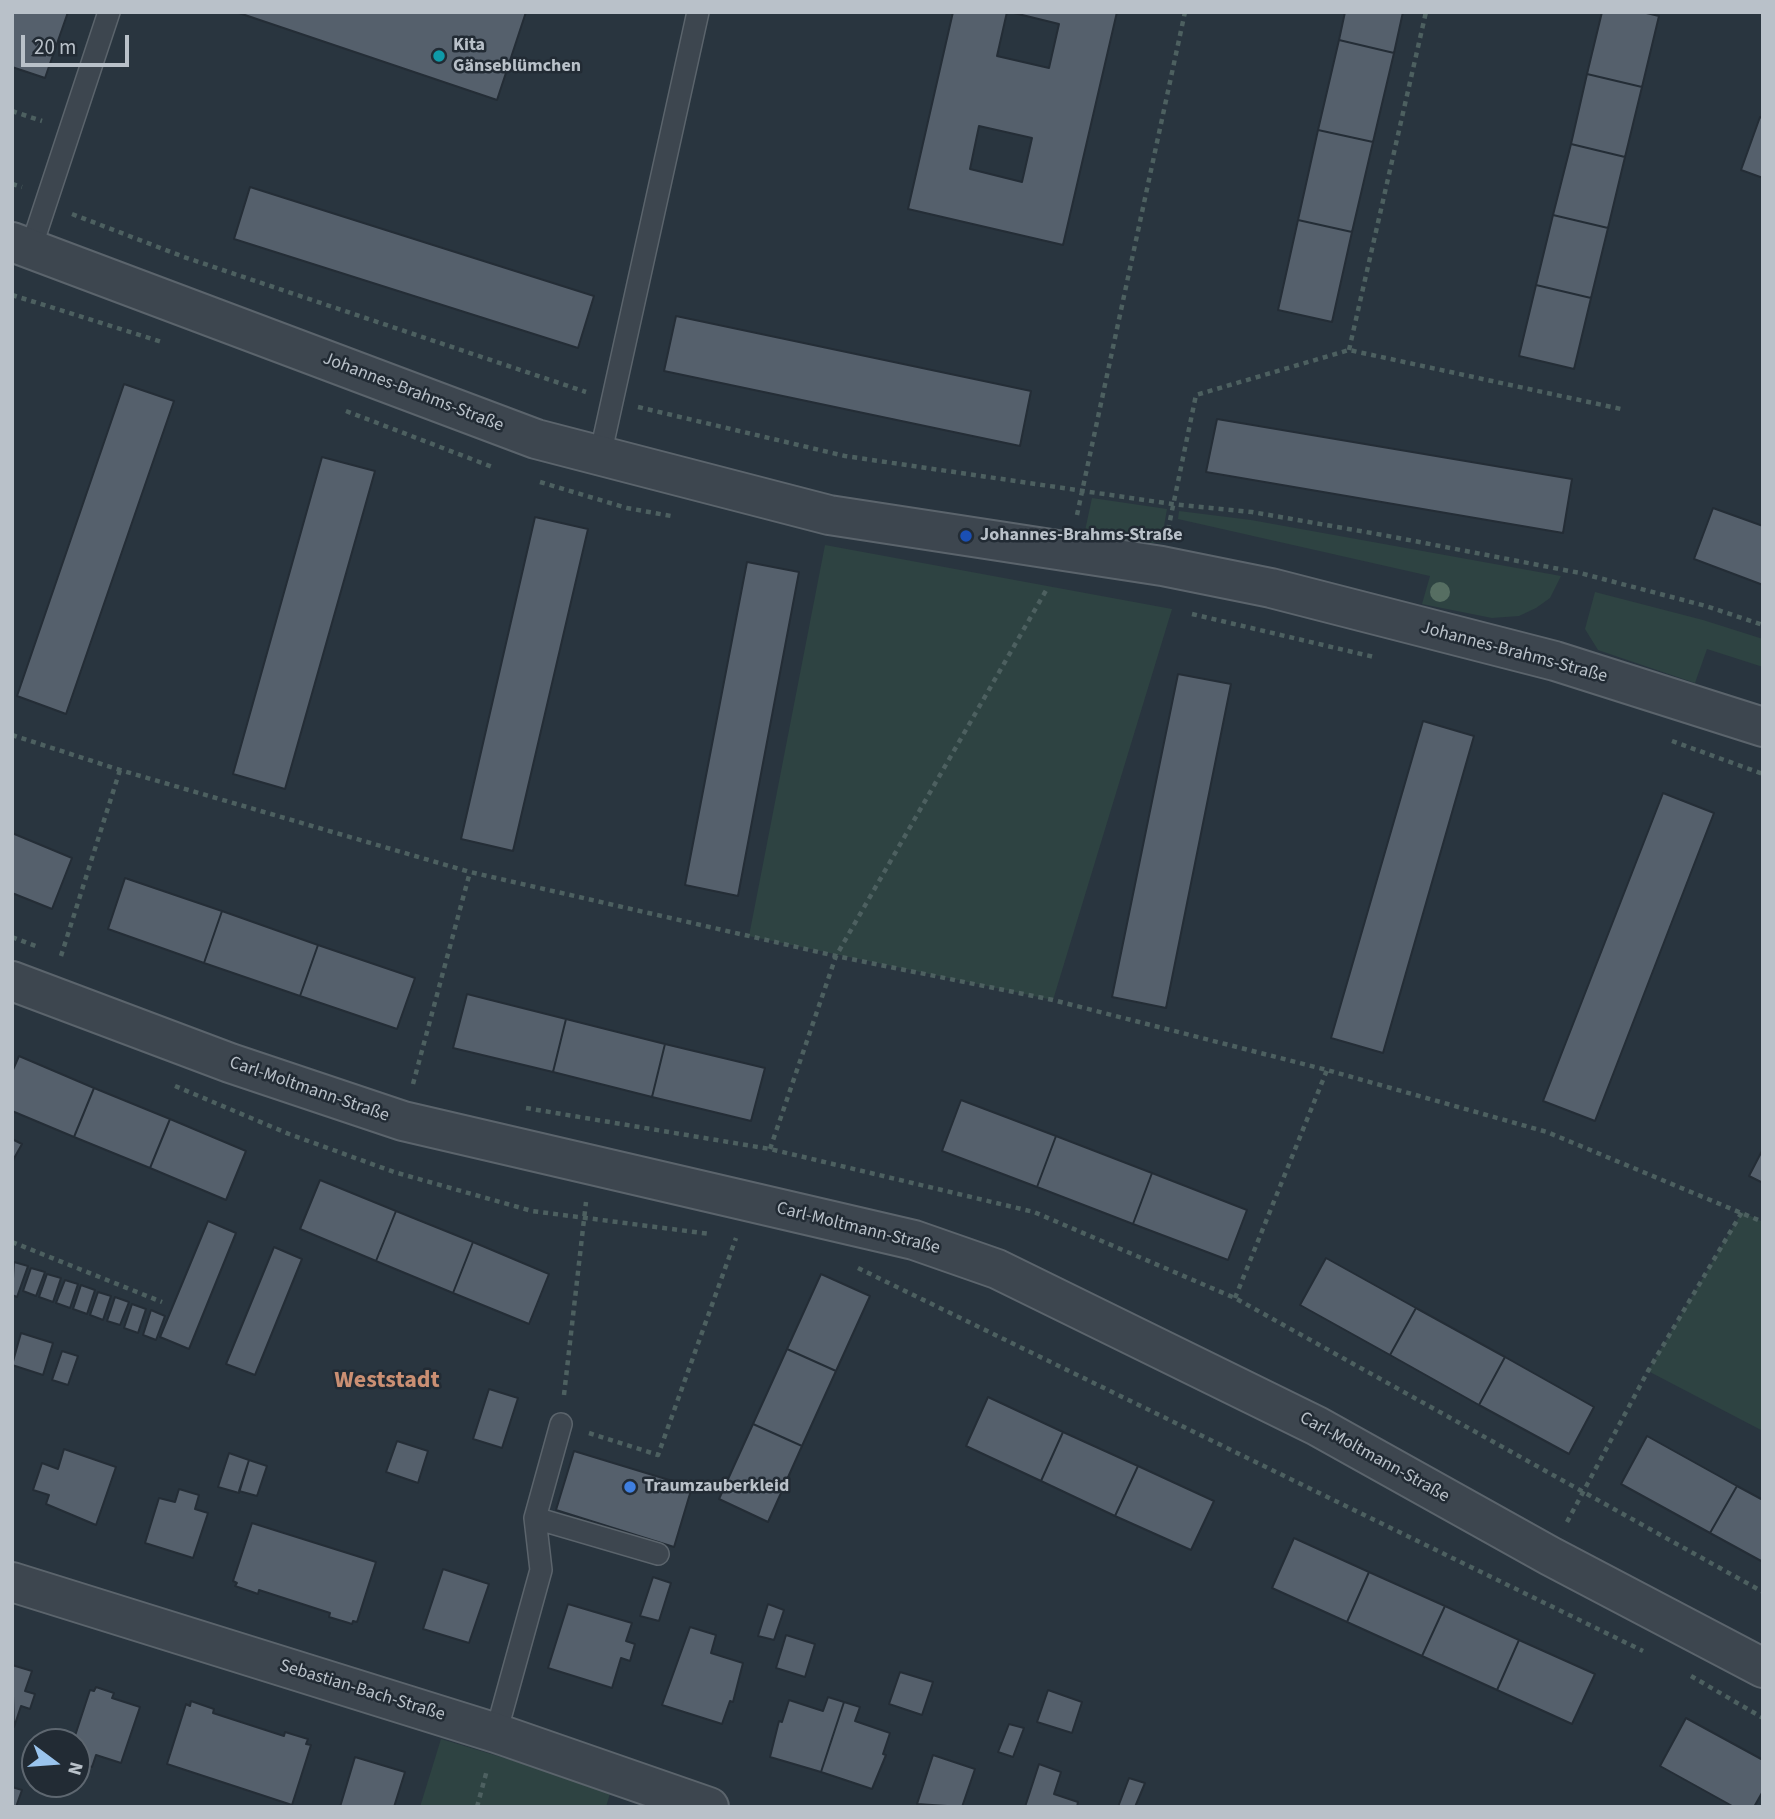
<!DOCTYPE html>
<html>
<head>
<meta charset="utf-8">
<style>
  body { margin:0 }
  #map { position:relative; width:1775px; height:1819px; overflow:hidden; background:#29353f; font-family:"Source Sans 3",sans-serif }
  canvas { display:block }
  .frame { position:absolute; inset:0; border:14px solid #b9c1c9; pointer-events:none }
  .north { position:absolute; left:21px; top:1728px; width:70px; height:70px; box-sizing:border-box; background:#222b34; border:2px solid #5e6770; border-radius:50%; rotate:106deg; font-size:19px; font-weight:700; line-height:28px; text-align:center; color:#b9c1c9 }
  .north::after { content:''; display:block; margin:auto; width:24px; height:32px; background:#9ac4ed; clip-path:polygon(50% 0,100% 100%,50% 72%,0 100%) }
  .scale { position:absolute; left:21px; top:35px; width:108px; height:32px; box-sizing:border-box; border:4px solid #b9c1c9; border-top:0; padding-left:9px; font-size:21px; line-height:24px; white-space:nowrap; color:#b9c1c9; -webkit-text-stroke:5px #222b34; paint-order:stroke }
</style>
</head>
<body>
<div id="map">
<canvas width="1775" height="1819"></canvas>
<div class="frame"></div>
<div class="north">N</div>
<div class="scale">20 m</div>
</div>
<script>
const ctx = document.querySelector('canvas').getContext('2d');
ctx.lineJoin = 'round';
function fillPath(path, color) {
  ctx.fillStyle = color;
  ctx.fill(path, 'evenodd');
}
function poly(rows) {
  const path = new Path2D();
  for (const r of rows) {
    path.moveTo(r[0], r[1]);
    for (let i = 2; i < r.length; i += 2) path.lineTo(r[i], r[i + 1]);
  }
  return path;
}
function stroke(path, color, width, dash) {
  ctx.strokeStyle = color;
  ctx.lineWidth = width;
  ctx.lineCap = dash ? 'butt' : 'round';
  ctx.setLineDash(dash || []);
  ctx.stroke(path);
}
function drawText(font, color, halo, rows, align = 'center') {
  ctx.font = font + ' "Source Sans 3",sans-serif';
  ctx.lineWidth = 5;
  ctx.setLineDash([]);
  ctx.textBaseline = 'middle';
  ctx.strokeStyle = halo;
  ctx.fillStyle = color;
  for (const [text, x, y, turn = 0] of rows) {
    ctx.save();
    ctx.translate(x, y);
    ctx.rotate((+turn || 0) * Math.PI / 180);
    ctx.textAlign = isNaN(turn) ? turn : align;
    if (halo) ctx.strokeText(text, 0, 0);
    ctx.fillText(text, 0, 0);
    ctx.restore();
  }
}
fillPath(poly([
  [1092,498,1167,509,1161,543,1083,540],
  [1179,511,1251,520,1561,576,1550,598,1536,608,1519,616,1492,618,1422,604,1430,576,1178,519],
  [825,545,1172,609,1053,1000,749,936],
  [1595,592,1703,620,1763,639,1763,667,1707,649,1695,683,1598,650,1585,629],
  [1742,1212,1763,1222,1763,1431,1648,1371],
  [441,1739,611,1790,606,1807,420,1807]
]), '#2e4342');
const building = poly([
  [12,12,68,12,45,78,12,67,12,12],
  [236,12,526,12,497,100,236,12],
  [953,12,1007,12,997,56,1049,68,1059,24,1010,12,1117,12,1063,245,908,209,953,12],
  [979,126,1032,138,1022,182,970,169,979,126],
  [1345,12,1403,12,1394,53,1339,40,1345,12],
  [1602,12,1642,12,1659,16,1642,87,1587,74,1602,12],
  [1339,40,1394,53,1373,142,1318,130,1339,40],
  [1587,74,1642,87,1625,157,1571,144,1587,74],
  [1760,117,1763,118,1763,178,1741,170,1760,117],
  [1318,130,1373,142,1352,232,1298,220,1318,130],
  [1571,144,1625,157,1608,228,1553,215,1571,144],
  [250,187,594,296,578,348,234,239,250,187],
  [1553,215,1608,228,1591,298,1536,285,1553,215],
  [1298,220,1352,232,1332,322,1278,310,1298,220],
  [1536,285,1591,298,1574,369,1519,356,1536,285],
  [676,316,1031,391,1020,446,664,371,676,316],
  [124,384,174,401,66,714,17,696,124,384],
  [1217,419,1572,479,1563,533,1206,472,1217,419],
  [322,457,375,471,285,789,233,774,322,457],
  [1713,508,1763,526,1763,585,1694,559,1713,508],
  [535,517,588,529,513,851,461,839,535,517],
  [747,562,799,572,738,896,685,885,747,562],
  [1178,674,1231,684,1166,1008,1112,997,1178,674],
  [1423,721,1474,736,1383,1053,1331,1038,1423,721],
  [1663,793,1714,813,1595,1121,1543,1101,1663,793],
  [12,833,72,858,52,909,12,893,12,833],
  [125,878,222,911,204,963,108,929,125,878],
  [222,911,318,945,300,996,204,963,222,911],
  [318,945,415,978,397,1029,300,996,318,945],
  [467,994,566,1019,553,1072,453,1048,467,994],
  [566,1019,665,1044,652,1097,553,1072,566,1019],
  [665,1044,765,1068,751,1121,652,1097,665,1044],
  [19,1056,94,1088,74,1137,12,1111,12,1072,19,1056],
  [94,1088,170,1119,150,1168,74,1137,94,1088],
  [961,1100,1056,1136,1037,1187,942,1151,961,1100],
  [170,1119,246,1151,226,1200,150,1168,170,1119],
  [1056,1136,1152,1173,1133,1224,1037,1187,1056,1136],
  [12,1139,22,1144,12,1162,12,1139],
  [1763,1149,1763,1183,1749,1176,1763,1149],
  [1152,1173,1247,1210,1228,1260,1133,1224,1152,1173],
  [320,1180,396,1211,376,1261,300,1229,320,1180],
  [396,1211,473,1242,453,1293,376,1261,396,1211],
  [208,1221,236,1233,189,1349,160,1337,208,1221],
  [473,1242,549,1274,529,1324,453,1293,473,1242],
  [274,1247,302,1259,255,1375,226,1364,274,1247],
  [1326,1258,1416,1308,1390,1355,1300,1305,1326,1258],
  [14,1262,28,1266,17,1297,12,1295,14,1262],
  [31,1268,45,1272,36,1296,23,1291,31,1268],
  [47,1274,61,1278,53,1302,39,1297,47,1274],
  [821,1274,870,1296,836,1371,787,1349,821,1274],
  [65,1280,78,1284,70,1308,56,1303,65,1280],
  [81,1285,95,1290,87,1314,73,1309,81,1285],
  [98,1292,111,1296,103,1320,90,1315,98,1292],
  [115,1297,129,1302,120,1325,107,1321,115,1297],
  [132,1304,146,1309,138,1333,124,1328,132,1304],
  [1416,1308,1505,1357,1479,1405,1390,1355,1416,1308],
  [151,1310,165,1316,156,1340,143,1335,151,1310],
  [21,1333,53,1343,43,1375,12,1365,21,1333],
  [787,1349,836,1371,802,1446,753,1424,787,1349],
  [62,1351,78,1356,68,1385,52,1380,62,1351],
  [1505,1357,1594,1407,1569,1454,1479,1405,1505,1357],
  [489,1389,518,1398,502,1448,473,1439,489,1389],
  [988,1397,1063,1432,1041,1481,966,1446,988,1397],
  [753,1424,802,1446,768,1522,719,1499,753,1424],
  [1063,1432,1138,1466,1115,1516,1041,1481,1063,1432],
  [1647,1436,1737,1486,1710,1533,1621,1484,1647,1436],
  [397,1441,428,1451,418,1483,386,1472,397,1441],
  [64,1449,116,1467,96,1525,46,1504,49,1495,33,1490,42,1463,58,1469,64,1449],
  [574,1451,692,1487,674,1547,556,1510,574,1451],
  [229,1453,249,1460,239,1493,218,1487,229,1453],
  [249,1460,267,1466,257,1496,239,1491,249,1460],
  [1138,1466,1214,1501,1191,1550,1115,1516,1138,1466],
  [1737,1486,1763,1500,1763,1562,1710,1533,1737,1486],
  [179,1489,199,1495,195,1509,208,1513,193,1558,145,1543,159,1498,175,1502,179,1489],
  [252,1523,376,1562,357,1622,353,1621,352,1624,329,1617,330,1613,259,1590,258,1594,235,1586,237,1583,233,1581,252,1523],
  [1294,1538,1369,1572,1347,1622,1272,1588,1294,1538],
  [443,1569,489,1584,469,1643,423,1629,443,1569],
  [1369,1572,1445,1606,1422,1656,1347,1622,1369,1572],
  [653,1577,671,1583,659,1621,640,1616,653,1577],
  [568,1604,632,1623,626,1641,635,1644,630,1661,621,1658,612,1688,548,1668,568,1604],
  [768,1604,784,1610,774,1640,758,1636,768,1604],
  [1445,1606,1519,1640,1497,1690,1422,1656,1445,1606],
  [690,1627,716,1635,711,1653,743,1663,733,1702,730,1701,722,1724,662,1705,690,1627],
  [786,1635,815,1644,805,1677,776,1668,786,1635],
  [1519,1640,1595,1674,1572,1724,1497,1690,1519,1640],
  [12,1665,32,1671,25,1691,35,1694,30,1709,21,1706,14,1727,12,1665],
  [900,1672,933,1682,922,1715,889,1704,900,1672],
  [96,1687,114,1693,112,1698,140,1707,121,1763,96,1755,92,1767,77,1762,77,1742,73,1742,90,1690,94,1691,96,1687],
  [1048,1690,1082,1702,1072,1733,1037,1722,1048,1690],
  [828,1697,844,1702,821,1772,770,1757,779,1721,782,1722,789,1700,823,1711,828,1697],
  [191,1701,214,1709,213,1713,284,1736,285,1732,308,1739,306,1744,311,1745,292,1805,167,1764,186,1704,190,1706,191,1701],
  [844,1702,860,1707,855,1721,890,1733,883,1754,886,1755,872,1789,821,1772,844,1702],
  [1686,1718,1763,1760,1763,1791,1754,1807,1734,1807,1660,1766,1686,1718],
  [1009,1724,1024,1728,1013,1757,998,1752,1009,1724],
  [933,1755,975,1769,962,1807,917,1804,933,1755],
  [355,1757,405,1772,394,1807,340,1807,355,1757],
  [1039,1764,1061,1772,1054,1794,1078,1802,1077,1807,1025,1807,1039,1764],
  [1129,1778,1145,1783,1135,1807,1118,1807,1129,1778],
  [12,1787,22,1790,16,1807,12,1807,12,1787]
]);
fillPath(building, '#55606c');
stroke(building, '#242d36', 2);
const service = poly([
  [31,248,109,12],
  [600,456,698,12],
  [535,1518,658,1554],
  [496,1733,541,1570,535,1518,561,1424]
]);
const minor = poly([
  [12,242,536,439,829,515,1162,566,1271,588,1555,661,1763,727],
  [12,981,230,1063,403,1121,914,1240,997,1269,1317,1426,1550,1556,1763,1668],
  [12,1582,496,1733,709,1807]
]);
stroke(service, '#5b646c', 24);
stroke(minor, '#5b646c', 42);
stroke(poly([
  [12,111,42,121],
  [12,184,22,187],
  [72,214,184,257,586,392],
  [12,295,162,342],
  [1349,350,1426,12],
  [638,407,845,456,1172,504,1252,512,1383,535,1580,573,1706,606,1763,625],
  [346,411,495,468],
  [540,482,627,508,671,516],
  [1077,515,1185,12],
  [1168,530,1196,395,1349,350,1621,409],
  [1192,614,1374,657],
  [12,735,120,770,470,872,836,956,1053,1000,1327,1070,1547,1132,1763,1222],
  [1672,741,1763,774],
  [12,937,38,947],
  [61,956,120,770],
  [413,1084,470,872],
  [175,1086,289,1134,394,1172,532,1211,710,1234],
  [526,1108,770,1149,1034,1212,1235,1298,1763,1592],
  [770,1149,836,956,1048,587],
  [12,1242,162,1302],
  [858,1268,1643,1651],
  [1235,1298,1327,1070],
  [564,1395,586,1202],
  [589,1433,658,1455,736,1238],
  [1567,1522,1648,1371,1742,1212],
  [1691,1676,1763,1718],
  [477,1807,487,1770]
]), '#4d6060', 4.5, [5, 5]);
stroke(service, '#3d464f', 21);
stroke(minor, '#3d464f', 38);
ctx.fillStyle = '#566e62';
for (const [x, y] of [
  [1440,592]
]) {
  ctx.beginPath();
  ctx.arc(x, y, 10, 0, 2 * Math.PI);
  ctx.fill();
}
for (const [x, y, r, color] of [
  [439,56,7,"#0f9aa8"],
  [966,536,7,"#1a4fb4"],
  [630,1487,7,"#3f7fe0"]
]) {
  const dot = new Path2D();
  dot.arc(x, y, r, 0, 2 * Math.PI);
  ctx.fillStyle = color;
  ctx.fill(dot);
  stroke(dot, '#222b34', 2.5);
}
drawText('bold 18px', '#b9c1c9', '#222b34', [
  ["Kita",453,46],
  ["Gänseblümchen",453,67],
  ["Johannes-Brahms-Straße",980,536],
  ["Traumzauberkleid",644,1487]
], 'left');
drawText('18px', '#b9c1c9', '#222b34', [
  ["Johannes-Brahms-Straße",413,393,21],
  ["Johannes-Brahms-Straße",1514,653,15],
  ["Carl-Moltmann-Straße",309,1090,19],
  ["Carl-Moltmann-Straße",858,1229,14],
  ["Carl-Moltmann-Straße",1374,1458,29],
  ["Sebastian-Bach-Straße",362,1691,17]
]);
drawText('bold 24px', '#ca8f73', '#222b34', [
  ["Weststadt",387,1382]
]);
</script>
</body>
</html>
